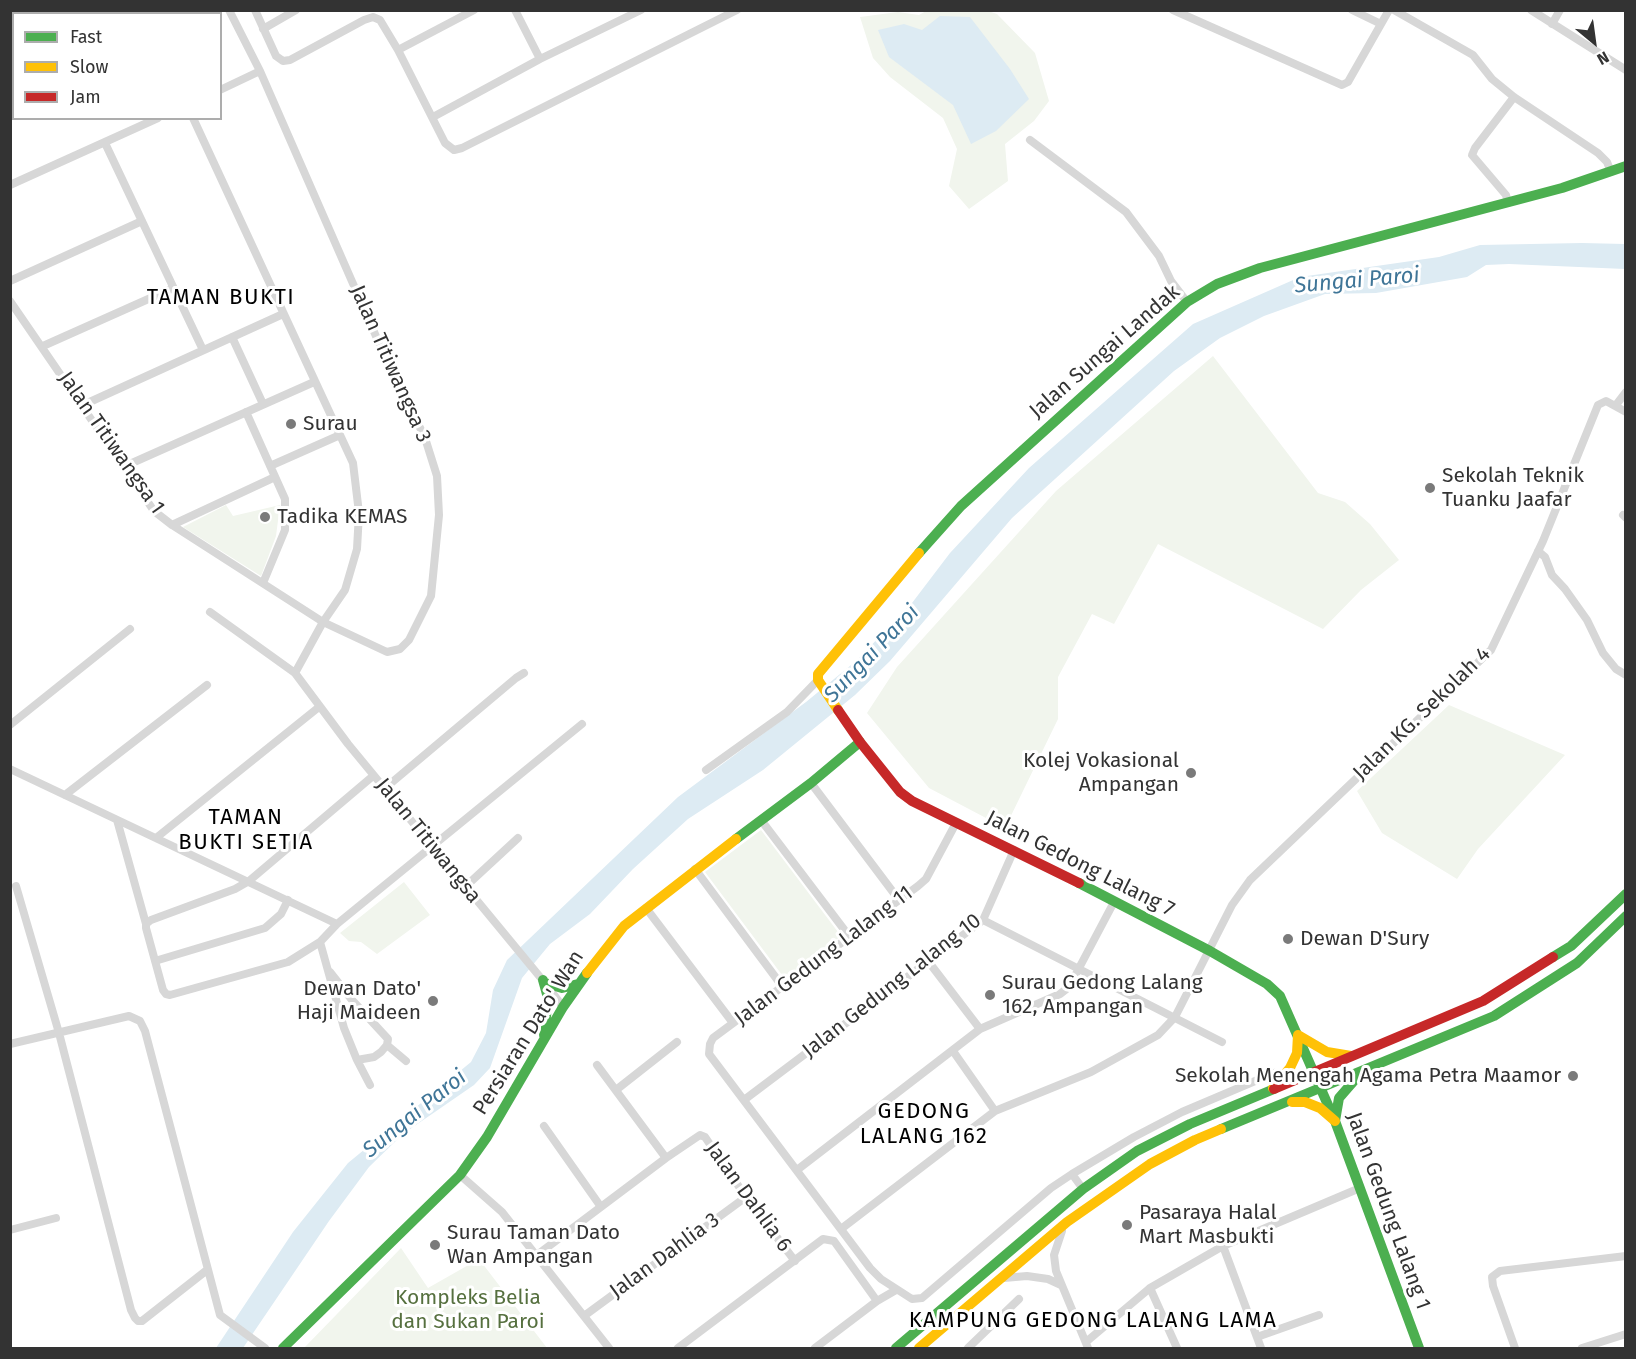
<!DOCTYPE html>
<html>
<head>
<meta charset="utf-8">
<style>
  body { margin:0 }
  #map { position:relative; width:1636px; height:1359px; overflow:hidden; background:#fff; font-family:"Fira Sans",sans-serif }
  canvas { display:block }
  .frame { position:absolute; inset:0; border:12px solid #333; pointer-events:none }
  .legend { position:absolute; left:12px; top:12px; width:210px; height:108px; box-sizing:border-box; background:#fff; border:2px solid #adadad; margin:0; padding:8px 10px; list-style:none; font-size:18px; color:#333 }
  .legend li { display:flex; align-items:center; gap:12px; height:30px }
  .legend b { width:30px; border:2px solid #adadad }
  .north { position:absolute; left:1564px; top:12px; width:60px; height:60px; -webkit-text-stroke:4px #fff; paint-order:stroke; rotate:151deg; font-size:16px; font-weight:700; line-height:24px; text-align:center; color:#333 }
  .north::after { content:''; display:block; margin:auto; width:21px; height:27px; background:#333; clip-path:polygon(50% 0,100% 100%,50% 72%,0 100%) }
</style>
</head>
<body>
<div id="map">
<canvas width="1636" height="1359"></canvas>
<div class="frame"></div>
<ul class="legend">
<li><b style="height:8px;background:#4caf50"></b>Fast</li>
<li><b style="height:8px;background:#ffc107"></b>Slow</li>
<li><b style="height:8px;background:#c62828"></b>Jam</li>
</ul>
<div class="north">N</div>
</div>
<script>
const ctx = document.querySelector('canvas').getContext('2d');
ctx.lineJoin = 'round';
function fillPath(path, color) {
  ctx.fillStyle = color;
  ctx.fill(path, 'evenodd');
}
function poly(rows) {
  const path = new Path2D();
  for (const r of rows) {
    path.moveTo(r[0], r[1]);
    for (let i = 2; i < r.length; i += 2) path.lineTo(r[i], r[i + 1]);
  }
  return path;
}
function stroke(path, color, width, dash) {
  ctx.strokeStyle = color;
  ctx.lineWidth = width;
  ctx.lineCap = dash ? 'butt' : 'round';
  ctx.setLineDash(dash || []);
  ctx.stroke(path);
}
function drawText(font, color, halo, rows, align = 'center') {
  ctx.font = font + ' "Fira Sans",sans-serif';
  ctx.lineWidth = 6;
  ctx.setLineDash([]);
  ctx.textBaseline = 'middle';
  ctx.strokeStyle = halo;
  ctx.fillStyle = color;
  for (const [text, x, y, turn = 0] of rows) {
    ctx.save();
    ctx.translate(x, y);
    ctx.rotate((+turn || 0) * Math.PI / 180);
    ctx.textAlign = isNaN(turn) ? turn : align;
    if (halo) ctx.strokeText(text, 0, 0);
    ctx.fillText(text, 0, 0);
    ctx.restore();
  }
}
fillPath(poly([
  [926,11,988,11,997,14,1035,53,1049,101,1034,121,1005,144,1008,181,969,209,949,186,957,149,943,118,890,77,873,58,860,17,898,12,919,15],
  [1213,356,1318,493,1345,502,1370,524,1399,560,1361,590,1323,629,1158,544,1114,624,1092,614,1058,677,1058,719,1005,828,929,788,867,713,897,667,1056,491],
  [226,505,233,516,280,505,276,536,261,576,183,527],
  [1449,705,1565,755,1478,849,1457,879,1382,833,1357,791],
  [761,830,841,936,785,979,705,872],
  [404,882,430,915,377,954,361,942,349,941,340,933],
  [401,1248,428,1288,479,1259,547,1348,304,1348]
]), '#f1f5ed');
fillPath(poly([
  [940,16,970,17,1010,69,1029,99,996,131,971,144,953,105,889,57,878,30,904,24,922,30],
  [1582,243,1625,244,1625,269,1509,264,1486,265,1467,277,1376,293,1325,294,1264,316,1220,338,1174,371,1012,518,890,661,855,695,763,770,688,819,633,869,590,914,550,944,522,978,490,1068,474,1085,403,1134,369,1167,329,1221,243,1348,216,1348,293,1232,348,1163,471,1062,486,1033,493,990,507,960,678,797,806,702,856,661,912,603,950,553,1029,468,1193,324,1300,277,1439,257,1480,245]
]), '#ddebf3');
stroke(poly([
  [255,10,276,56,283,61,290,60,364,20,373,17,380,20,398,50,445,143,454,150,462,148,737,10],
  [515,10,540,59],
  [1173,10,1342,85,1348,82,1389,10],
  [1352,10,1381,24],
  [1394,10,1473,55,1492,79,1514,97,1598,153,1607,162,1611,172],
  [1531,10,1626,70],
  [1552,24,1560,10],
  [263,29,296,10],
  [398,50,474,10],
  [220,90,260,71],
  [433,117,540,59,641,10],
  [193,118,353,463,359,513,357,549,345,590,323,622,295,673],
  [1030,140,1126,212,1159,256,1171,281,1187,302],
  [105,143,203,350],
  [10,185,158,118],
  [1508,203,1506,195,1472,155,1475,148,1514,97],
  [10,281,142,221],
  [10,301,154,511,172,525,323,622,387,652,400,649,409,640,431,596,439,515,437,476,425,438,382,350,260,71,229,10],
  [232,337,263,404],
  [43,346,173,288],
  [83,405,283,314],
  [1616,405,1626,392],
  [246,412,285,499,285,530,263,583],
  [270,466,340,435],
  [123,467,314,382],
  [1623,515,1626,518],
  [172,525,275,477],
  [1538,551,1545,557,1552,575,1565,589,1587,620,1603,653,1616,669,1626,675],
  [210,612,295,673,348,744,545,983,563,1007],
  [10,725,130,629],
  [10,769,337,924],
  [706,770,787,712,818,680],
  [373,776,249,881,235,889,151,920,146,924,146,928,163,990,166,994,170,995,288,962,320,942,337,924,582,724],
  [811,783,899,900],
  [384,789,516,678,524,673],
  [65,795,207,685],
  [117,820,146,924],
  [761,820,849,936],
  [956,823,926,879,918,886,713,1038,710,1044,709,1054,870,1268,881,1279,912,1299,922,1298,1051,1188,1072,1174,1134,1137,1182,1112,1274,1073],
  [156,838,319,707],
  [695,869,782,986],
  [16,886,59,1033,131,1310,135,1318,138,1321,142,1321,207,1270],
  [465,887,518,838],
  [646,908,733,1023],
  [983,920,1222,1042],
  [320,942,344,1028,357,1060,374,1057,381,1052,387,1045,388,1039,352,1000,330,972],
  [155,961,265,928,281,914,288,900],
  [928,961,980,1029],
  [10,1044,129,1016,140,1021,145,1031,220,1315,265,1348],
  [387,1045,406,1061],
  [953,1051,995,1111],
  [357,1060,370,1085],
  [597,1065,666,1158],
  [616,1090,677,1042],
  [744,1100,983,920,1014,850],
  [544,1126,601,1207],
  [797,1170,980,1029,1060,994,1069,987,1114,902],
  [1072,1174,1083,1189],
  [460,1175,502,1212,609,1348],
  [841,1229,995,1111,1091,1072,1158,1035,1175,1017,1232,905,1250,880,1491,650,1543,541,1598,405,1606,401,1626,412],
  [10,1230,56,1218],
  [1062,1231,1054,1255,1056,1271,1088,1348],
  [1223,1246,1261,1348],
  [537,1255,666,1158,700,1135,705,1137,746,1197,795,1261],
  [1004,1278,1027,1276,1048,1279,1061,1285],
  [1150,1288,1177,1348],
  [584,1316,746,1197],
  [1257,1337,1319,1315],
  [1086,1342,1150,1288,1223,1246,1360,1188],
  [678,1348,823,1239,834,1241,877,1301],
  [815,1348,877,1301,896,1290],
  [968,1348,1019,1299],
  [1515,1348,1493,1286,1492,1277,1500,1271,1626,1256],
  [1582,1348,1626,1334]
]), '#d7d7d7', 8);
stroke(poly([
  [919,553,961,506,1187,302,1217,284,1260,268,1562,188,1626,166],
  [736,839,811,783,860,742],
  [1079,883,1210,951,1267,984,1280,996,1335,1121,1419,1348],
  [1553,957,1571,946,1626,894],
  [543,980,548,998,544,1035],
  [545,983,562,988,578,984],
  [1335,1121,1339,1098,1359,1075],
  [1221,1129,1494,1016,1577,963,1626,916],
  [283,1348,460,1175,487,1137,563,1007,587,973],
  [896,1348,1083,1189,1137,1151,1190,1124,1274,1089]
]), '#4caf50', 10);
stroke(poly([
  [838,710,818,680,818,674,919,553],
  [587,973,624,926,736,839],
  [1273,1088,1290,1068,1297,1053,1298,1035,1327,1052,1351,1056],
  [1292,1102,1305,1102,1320,1108,1335,1121],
  [919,1348,1067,1222,1150,1164,1195,1140,1221,1129]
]), '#ffc107', 10);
stroke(poly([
  [838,710,860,742,900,792,912,801,1079,883],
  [1274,1089,1483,1001,1553,957]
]), '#c62828', 10);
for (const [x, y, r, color] of [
  [291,424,6,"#7a7a7a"],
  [1430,488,6,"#7a7a7a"],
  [265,517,6,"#7a7a7a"],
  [1191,773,6,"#7a7a7a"],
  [1288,939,6,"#7a7a7a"],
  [990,995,6,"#7a7a7a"],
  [433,1001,6,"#7a7a7a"],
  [1573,1076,6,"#7a7a7a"],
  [1127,1225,6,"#7a7a7a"],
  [435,1245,6,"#7a7a7a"]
]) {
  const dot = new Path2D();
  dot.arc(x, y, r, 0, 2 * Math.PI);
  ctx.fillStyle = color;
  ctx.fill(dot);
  stroke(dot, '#fff', 2);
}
drawText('21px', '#333', '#fff', [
  ["Jalan Sungai Landak",1105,352,-41],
  ["Jalan Titiwangsa 3",390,364,66],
  ["Jalan Titiwangsa 1",111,443,55],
  ["Jalan KG. Sekolah 4",1422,714,-44],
  ["Jalan Titiwangsa",428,841,51],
  ["Jalan Gedong Lalang 7",1080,864,27],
  ["Jalan Gedung Lalang 11",824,956,-37],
  ["Jalan Gedung Lalang 10",892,986,-38],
  ["Persiaran Dato' Wan",529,1033,-58],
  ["Jalan Dahlia 6",748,1197,54],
  ["Jalan Gedung Lalang 1",1388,1211,70],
  ["Jalan Dahlia 3",665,1256,-36]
]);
drawText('21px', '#333', '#fff', [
  ["Surau",303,424],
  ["Sekolah Teknik",1442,476],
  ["Tuanku Jaafar",1442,500],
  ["Tadika KEMAS",277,517],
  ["Kolej Vokasional",1179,761,"right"],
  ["Ampangan",1179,785,"right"],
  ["Dewan D'Sury",1300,939],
  ["Surau Gedong Lalang",1002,983],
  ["162, Ampangan",1002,1007],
  ["Dewan Dato'",421,989,"right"],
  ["Haji Maideen",421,1013,"right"],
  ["Sekolah Menengah Agama Petra Maamor",1561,1076,"right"],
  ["Pasaraya Halal",1139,1213],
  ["Mart Masbukti",1139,1237],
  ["Surau Taman Dato",447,1233],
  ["Wan Ampangan",447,1257]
], 'left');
drawText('21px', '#56703f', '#fff', [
  ["Kompleks Belia",468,1298],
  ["dan Sukan Paroi",468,1322]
]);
drawText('italic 22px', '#3f7597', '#fff', [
  ["Sungai Paroi",1357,281,-5],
  ["Sungai Paroi",872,654,-46],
  ["Sungai Paroi",415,1114,-39]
]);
ctx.letterSpacing = '1.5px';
drawText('22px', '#000', '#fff', [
  ["TAMAN BUKTI",221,298],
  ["TAMAN",246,818],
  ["BUKTI SETIA",246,843],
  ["GEDONG",924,1112],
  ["LALANG 162",924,1137],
  ["KAMPUNG GEDONG LALANG LAMA",1093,1321]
]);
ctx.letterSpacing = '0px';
</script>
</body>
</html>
